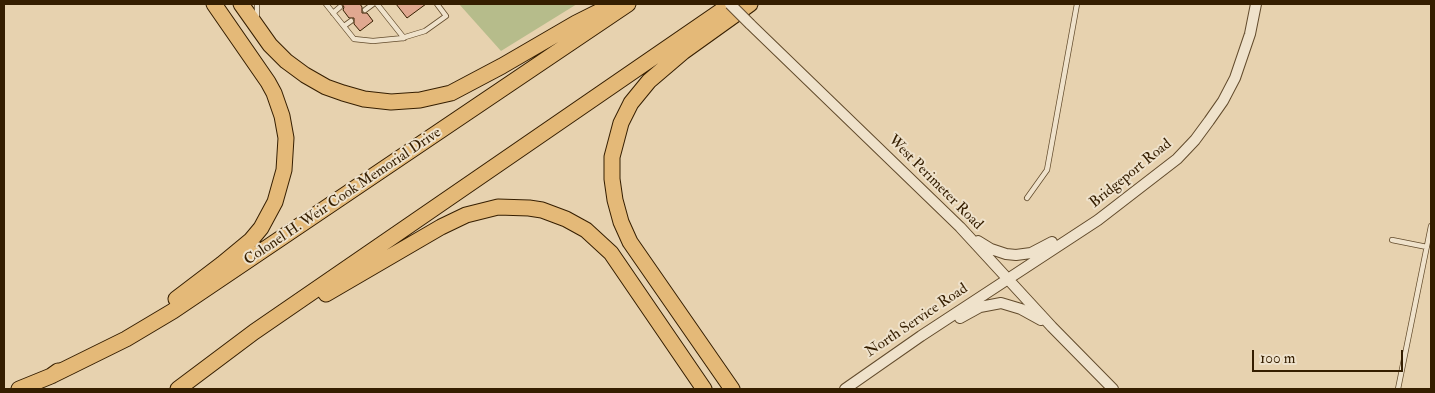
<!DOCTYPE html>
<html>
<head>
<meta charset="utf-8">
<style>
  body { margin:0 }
  #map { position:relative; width:1435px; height:393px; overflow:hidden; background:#e7d2af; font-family:"IM FELL Double Pica",serif }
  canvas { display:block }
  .frame { position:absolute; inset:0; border:5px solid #351e00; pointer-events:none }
  .scale { position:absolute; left:1252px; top:350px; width:151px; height:22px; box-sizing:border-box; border:2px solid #351e00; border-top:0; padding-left:6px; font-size:15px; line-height:18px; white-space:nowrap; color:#351e00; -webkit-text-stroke:4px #efe2cb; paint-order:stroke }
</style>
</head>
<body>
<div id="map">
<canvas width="1435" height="393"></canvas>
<div class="frame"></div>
<div class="scale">100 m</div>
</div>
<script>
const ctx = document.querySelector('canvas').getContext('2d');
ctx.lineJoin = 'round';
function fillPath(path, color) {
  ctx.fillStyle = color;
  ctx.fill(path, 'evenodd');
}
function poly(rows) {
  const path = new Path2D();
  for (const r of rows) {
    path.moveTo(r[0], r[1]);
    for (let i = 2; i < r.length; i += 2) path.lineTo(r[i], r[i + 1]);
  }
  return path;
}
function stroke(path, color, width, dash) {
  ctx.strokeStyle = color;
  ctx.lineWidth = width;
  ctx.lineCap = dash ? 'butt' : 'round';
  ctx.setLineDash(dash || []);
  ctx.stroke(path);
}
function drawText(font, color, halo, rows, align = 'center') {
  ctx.font = font + ' "IM FELL Double Pica",serif';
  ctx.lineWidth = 4;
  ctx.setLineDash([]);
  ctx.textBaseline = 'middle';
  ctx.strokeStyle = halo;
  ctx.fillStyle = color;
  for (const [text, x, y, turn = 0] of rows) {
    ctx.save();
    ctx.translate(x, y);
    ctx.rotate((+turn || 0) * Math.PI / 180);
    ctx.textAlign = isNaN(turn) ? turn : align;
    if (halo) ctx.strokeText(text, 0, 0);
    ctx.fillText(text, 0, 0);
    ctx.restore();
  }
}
fillPath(poly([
  [459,4,577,4,501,51]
]), '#b6bc8b');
const building = poly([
  [342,4,360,4,362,7,362,13,367,13,373,21,360,31,354,24,354,18,349,18,343,10,344,7,342,4],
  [396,4,426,4,407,18,396,4]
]);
fillPath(building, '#e0a890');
stroke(building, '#351e00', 1);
const service = poly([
  [257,4,257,16],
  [326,4,354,39,373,41,404,38],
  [377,4,404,38],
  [365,10,373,4],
  [333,13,340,7],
  [344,26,351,21],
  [402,38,425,31,446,16,437,4],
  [1027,198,1047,170,1077,4],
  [1392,240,1427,247],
  [1398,389,1431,226]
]);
const tertiary = poly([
  [750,24,960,227,1052,327,1113,389],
  [978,241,991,249,1006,254,1016,255,1031,253,1052,242],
  [960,318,980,307,1001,303,1021,309,1041,320],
  [845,389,921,336,1098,220,1177,159,1195,140,1209,121,1223,101,1235,78,1250,34,1256,4]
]);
const motorway = poly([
  [241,4,270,45,286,61,305,75,326,87,343,93,364,99,391,102,420,100,451,93,502,66,576,23,614,4],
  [326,294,441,227,466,215,498,207,529,208,542,210,566,219,586,230,611,253,704,389],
  [176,299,222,264,251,240,261,228,275,202,284,170,286,138,282,116,274,93,268,82,214,4],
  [51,376,126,339,173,311,628,4],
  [19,389,51,376,58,371],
  [178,389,254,332,731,4],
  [732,389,630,242,621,222,615,200,612,179,612,157,621,123,631,103,649,81,683,52,750,4]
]);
stroke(service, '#624b2c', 6);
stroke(tertiary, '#624b2c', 12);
stroke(motorway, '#351e00', 17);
stroke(service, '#efe2cb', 4.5);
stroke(tertiary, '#efe2cb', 10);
stroke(motorway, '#e4b978', 15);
const tertiaryBridge = poly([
  [730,4,750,24]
]);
stroke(tertiaryBridge, '#624b2c', 12, []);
stroke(tertiaryBridge, '#efe2cb', 10);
drawText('15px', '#351e00', '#efe2cb', [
  ["Bridgeport Road",1131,174,-39],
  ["West Perimeter Road",935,183,45],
  ["Colonel H. Weir Cook Memorial Drive",343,197,-34],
  ["North Service Road",917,321,-34]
]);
</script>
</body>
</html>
